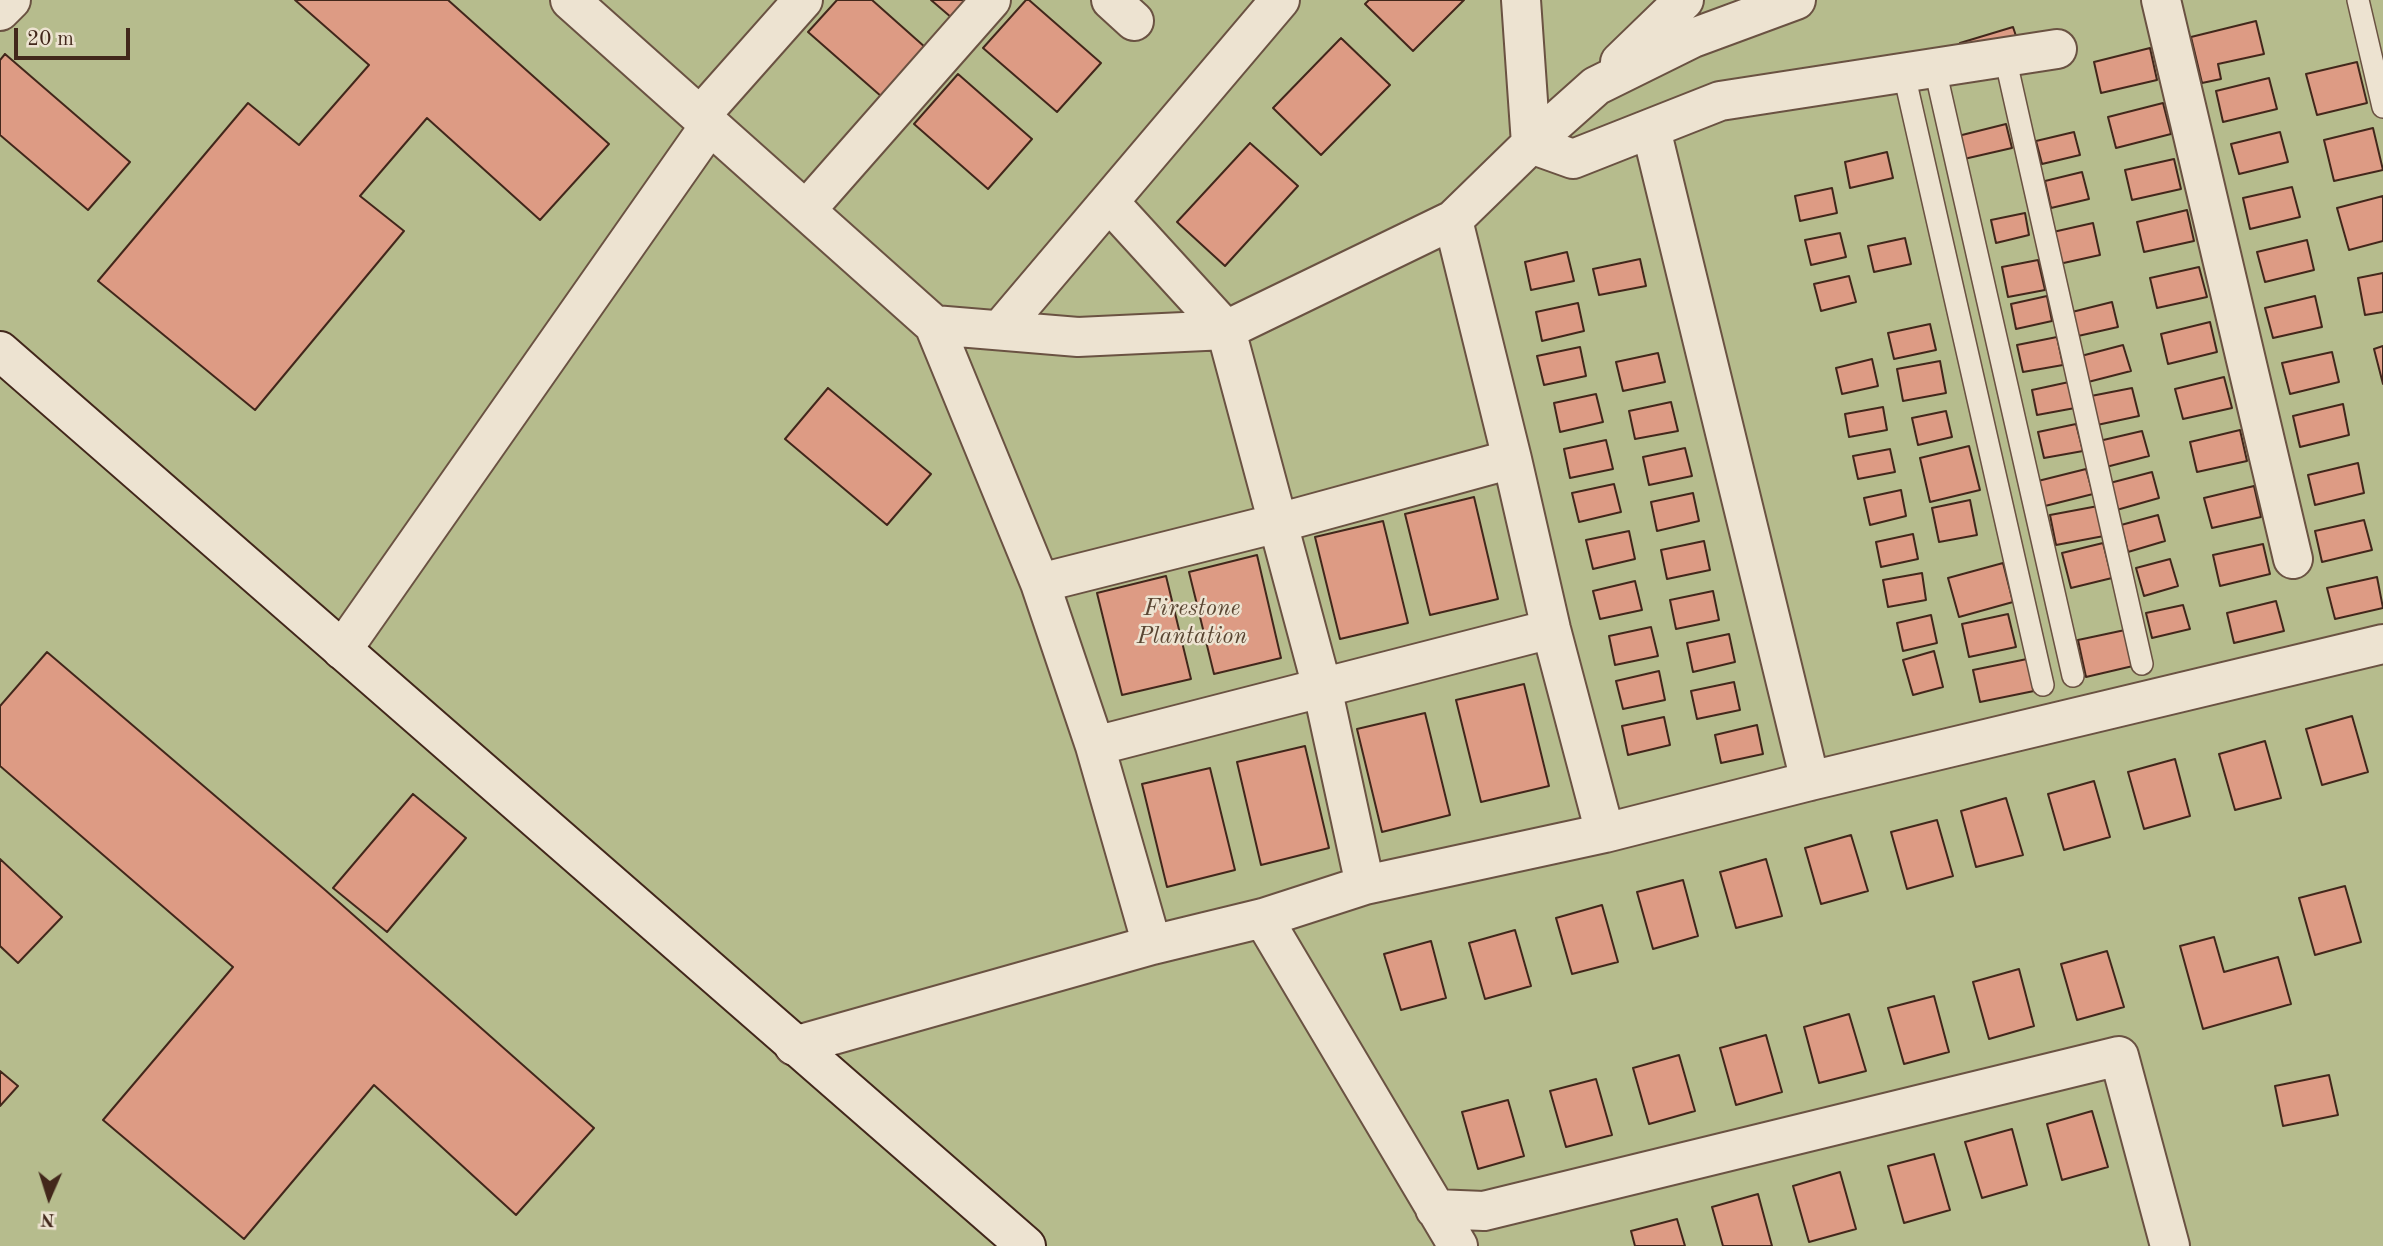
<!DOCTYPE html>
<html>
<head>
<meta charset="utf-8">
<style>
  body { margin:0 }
  #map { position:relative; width:2383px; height:1246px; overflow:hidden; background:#e4d4b8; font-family:"Old Standard TT",serif }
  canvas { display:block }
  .north { position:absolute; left:14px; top:1162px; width:70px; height:70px; -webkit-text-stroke:5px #ede3d1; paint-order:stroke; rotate:183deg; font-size:19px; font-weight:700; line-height:28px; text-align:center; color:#42271b }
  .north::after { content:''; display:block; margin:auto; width:24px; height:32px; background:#42271b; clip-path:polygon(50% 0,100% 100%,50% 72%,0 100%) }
  .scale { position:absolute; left:14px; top:28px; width:116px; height:32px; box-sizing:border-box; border:4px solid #42271b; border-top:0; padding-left:9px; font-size:21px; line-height:24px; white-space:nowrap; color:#42271b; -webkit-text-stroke:5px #ede3d1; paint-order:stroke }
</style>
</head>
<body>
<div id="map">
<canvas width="2383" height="1246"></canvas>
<div class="north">N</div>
<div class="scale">20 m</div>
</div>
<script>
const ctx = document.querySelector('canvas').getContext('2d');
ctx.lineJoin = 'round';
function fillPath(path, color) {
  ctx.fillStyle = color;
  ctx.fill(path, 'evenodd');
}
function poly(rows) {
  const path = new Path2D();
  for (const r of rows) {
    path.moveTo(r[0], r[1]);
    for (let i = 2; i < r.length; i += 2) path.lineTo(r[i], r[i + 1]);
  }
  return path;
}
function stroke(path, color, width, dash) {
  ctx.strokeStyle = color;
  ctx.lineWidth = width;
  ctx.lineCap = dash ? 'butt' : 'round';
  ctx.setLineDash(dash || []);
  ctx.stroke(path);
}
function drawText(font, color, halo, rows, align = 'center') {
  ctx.font = font + ' "Old Standard TT",serif';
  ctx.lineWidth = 5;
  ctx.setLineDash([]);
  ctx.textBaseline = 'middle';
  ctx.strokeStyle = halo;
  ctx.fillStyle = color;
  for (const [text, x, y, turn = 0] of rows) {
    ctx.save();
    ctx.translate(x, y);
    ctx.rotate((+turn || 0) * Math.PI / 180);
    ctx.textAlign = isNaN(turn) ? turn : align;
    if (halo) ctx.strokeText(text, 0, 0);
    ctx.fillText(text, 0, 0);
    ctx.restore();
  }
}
fillPath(poly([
  [0,0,2383,0,2383,1246,0,1246]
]), '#b6bc8d');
const building = poly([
  [295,0,448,0,609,144,540,220,427,118,360,196,404,231,255,410,98,281,248,103,299,145,369,65,295,0],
  [837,0,872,0,926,48,882,97,808,32,837,0],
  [931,0,968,0,952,18,931,0],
  [1026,0,1029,0,1101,63,1057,112,983,48,1026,0],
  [1369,0,1464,0,1413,51,1365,4,1369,0],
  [2256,21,2264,54,2218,64,2221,79,2202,83,2191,37,2256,21],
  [2013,27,2018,42,1965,58,1960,43,2013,27],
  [1341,38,1390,85,1321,155,1273,108,1341,38],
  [2150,48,2157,80,2101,93,2094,62,2150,48],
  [5,54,130,162,88,210,0,135,0,60,5,54],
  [2357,62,2367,103,2317,115,2306,74,2357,62],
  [958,74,1032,139,988,189,914,124,958,74],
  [2269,78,2277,109,2223,122,2216,91,2269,78],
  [2163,103,2171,134,2116,148,2108,117,2163,103],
  [2006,124,2012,148,1964,159,1958,136,2006,124],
  [2373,128,2383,170,2334,181,2324,140,2373,128],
  [2074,132,2080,155,2042,164,2036,141,2074,132],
  [2280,132,2288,162,2239,174,2231,144,2280,132],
  [1250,143,1298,186,1225,266,1177,222,1250,143],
  [1887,152,1893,178,1850,188,1845,162,1887,152],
  [2174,159,2181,189,2132,200,2125,170,2174,159],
  [2082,172,2089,199,2051,208,2045,181,2082,172],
  [2292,187,2300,217,2250,229,2243,198,2292,187],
  [1832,188,1837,213,1800,221,1795,196,1832,188],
  [2383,196,2383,241,2349,250,2337,208,2383,196],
  [2187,210,2194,241,2144,252,2137,222,2187,210],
  [2025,213,2029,235,1996,243,1991,220,2025,213],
  [2093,223,2100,255,2059,264,2053,232,2093,223],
  [1840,233,1846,257,1811,265,1805,240,1840,233],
  [1905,238,1911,264,1874,272,1868,246,1905,238],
  [2307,240,2314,270,2265,282,2257,252,2307,240],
  [1567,252,1574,281,1531,290,1525,262,1567,252],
  [1640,259,1646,286,1599,295,1593,269,1640,259],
  [2038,260,2045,290,2008,297,2002,267,2038,260],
  [2199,267,2207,297,2157,308,2150,278,2199,267],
  [2383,273,2383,312,2365,315,2358,278,2383,273],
  [1849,276,1856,302,1821,311,1814,284,1849,276],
  [2047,296,2052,321,2016,329,2011,304,2047,296],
  [2315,296,2322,327,2273,338,2265,308,2315,296],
  [2112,302,2118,327,2078,336,2072,312,2112,302],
  [1578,303,1584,331,1542,341,1536,312,1578,303],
  [2210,322,2217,352,2168,364,2161,334,2210,322],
  [1930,324,1936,350,1894,359,1888,333,1930,324],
  [2057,337,2063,365,2023,372,2017,345,2057,337],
  [2123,345,2131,371,2088,382,2081,356,2123,345],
  [2383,346,2383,384,2374,349,2383,346],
  [1580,347,1586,376,1544,385,1537,356,1580,347],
  [2332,352,2339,382,2290,394,2282,363,2332,352],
  [1658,353,1665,382,1623,391,1616,362,1658,353],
  [1872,359,1878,386,1842,394,1836,368,1872,359],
  [1940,361,1946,393,1903,401,1897,369,1940,361],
  [2224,377,2232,408,2183,419,2175,389,2224,377],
  [2069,382,2075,408,2037,415,2032,390,2069,382],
  [828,388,931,474,887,525,785,439,828,388],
  [2132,388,2139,416,2097,425,2091,396,2132,388],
  [1596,394,1603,422,1560,432,1554,403,1596,394],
  [1671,402,1678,431,1635,439,1629,411,1671,402],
  [2343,404,2349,435,2300,447,2293,416,2343,404],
  [1883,407,1887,430,1849,437,1845,414,1883,407],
  [1946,411,1952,437,1918,445,1912,418,1946,411],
  [2076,424,2083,451,2044,458,2038,432,2076,424],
  [2240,430,2247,461,2197,472,2190,442,2240,430],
  [2142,431,2149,456,2106,467,2099,441,2142,431],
  [1606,440,1613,469,1570,478,1564,449,1606,440],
  [1969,446,1980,490,1930,502,1920,458,1969,446],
  [1685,448,1692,476,1649,485,1643,457,1685,448],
  [1890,449,1895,472,1858,479,1853,456,1890,449],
  [2358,463,2364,493,2315,505,2308,475,2358,463],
  [2086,469,2093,494,2045,506,2038,481,2086,469],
  [2152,472,2159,498,2113,511,2106,484,2152,472],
  [1614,484,1621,512,1579,522,1572,493,1614,484],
  [2254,486,2261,517,2212,528,2204,498,2254,486],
  [1901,490,1906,516,1870,525,1864,498,1901,490],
  [1693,493,1699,521,1657,531,1651,502,1693,493],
  [1474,497,1498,599,1430,615,1405,514,1474,497],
  [1970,500,1977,535,1939,542,1932,508,1970,500],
  [2098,506,2104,536,2056,545,2050,515,2098,506],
  [2158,515,2165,541,2128,552,2121,525,2158,515],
  [2364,520,2372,550,2322,562,2315,531,2364,520],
  [1383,521,1408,623,1340,639,1315,537,1383,521],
  [1629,531,1635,559,1593,569,1586,540,1629,531],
  [1913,534,1918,559,1881,567,1876,542,1913,534],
  [1704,541,1710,570,1667,579,1661,550,1704,541],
  [2103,543,2112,578,2071,588,2062,553,2103,543],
  [2263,544,2270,574,2220,586,2213,555,2263,544],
  [1257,555,1281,658,1214,674,1189,572,1257,555],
  [2170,559,2178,586,2144,596,2136,568,2170,559],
  [2003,563,2013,602,1959,617,1948,578,2003,563],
  [1922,573,1926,600,1888,607,1883,580,1922,573],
  [1166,576,1191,679,1122,695,1097,593,1166,576],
  [2377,577,2383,608,2335,619,2327,588,2377,577],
  [1635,581,1642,610,1600,619,1593,591,1635,581],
  [1713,591,1719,620,1676,629,1670,600,1713,591],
  [2276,601,2284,631,2234,643,2227,613,2276,601],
  [2183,605,2190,629,2152,638,2146,613,2183,605],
  [2008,614,2016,647,1969,657,1962,624,2008,614],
  [1931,615,1937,643,1903,651,1897,623,1931,615],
  [1651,627,1658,656,1615,665,1609,636,1651,627],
  [2125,630,2133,666,2086,677,2078,640,2125,630],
  [1729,634,1735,662,1693,672,1687,643,1729,634],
  [1934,651,1943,687,1913,695,1903,660,1934,651],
  [47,652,324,889,594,1128,516,1215,374,1085,244,1239,103,1120,233,967,0,766,0,706,47,652],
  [2027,659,2034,691,1980,702,1973,670,2027,659],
  [1659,671,1665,700,1623,709,1616,681,1659,671],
  [1734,682,1740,710,1697,719,1691,691,1734,682],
  [1524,684,1549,786,1481,802,1456,700,1524,684],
  [1425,713,1450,815,1382,832,1357,729,1425,713],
  [2352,716,2368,772,2322,785,2306,729,2352,716],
  [1664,717,1670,745,1628,755,1622,726,1664,717],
  [1757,725,1763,754,1721,763,1715,735,1757,725],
  [2265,741,2281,798,2235,810,2219,754,2265,741],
  [1305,746,1329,848,1261,865,1237,762,1305,746],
  [2175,759,2190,816,2144,829,2128,772,2175,759],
  [1210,768,1235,870,1167,887,1142,784,1210,768],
  [2094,781,2110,837,2064,850,2048,794,2094,781],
  [413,794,466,838,387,932,333,888,413,794],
  [2006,798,2023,855,1976,867,1961,811,2006,798],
  [1937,820,1953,876,1907,889,1891,832,1937,820],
  [1851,835,1868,891,1821,904,1805,848,1851,835],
  [0,859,62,917,18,963,0,946,0,859],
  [1766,859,1782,916,1736,928,1720,872,1766,859],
  [1683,880,1698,936,1653,949,1637,892,1683,880],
  [2345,886,2361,942,2315,955,2299,898,2345,886],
  [1602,905,1618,962,1572,974,1556,918,1602,905],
  [1515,930,1531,986,1485,999,1469,943,1515,930],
  [2214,937,2224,972,2278,957,2291,1004,2203,1029,2180,946,2214,937],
  [1431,941,1446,998,1401,1010,1384,954,1431,941],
  [2107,951,2124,1007,2077,1020,2061,964,2107,951],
  [2019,969,2034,1026,1989,1039,1973,982,2019,969],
  [1934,996,1949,1052,1904,1064,1888,1008,1934,996],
  [1849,1014,1866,1071,1819,1083,1804,1027,1849,1014],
  [1766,1035,1782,1092,1736,1105,1720,1048,1766,1035],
  [1679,1055,1695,1111,1649,1124,1633,1068,1679,1055],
  [0,1071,18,1086,0,1106,0,1071],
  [2329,1075,2338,1115,2283,1126,2275,1086,2329,1075],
  [1596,1079,1612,1135,1566,1147,1550,1091,1596,1079],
  [1508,1100,1524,1156,1478,1169,1462,1112,1508,1100],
  [2092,1111,2108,1167,2062,1180,2047,1124,2092,1111],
  [2012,1129,2027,1185,1982,1198,1965,1142,2012,1129],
  [1934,1154,1950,1210,1904,1223,1888,1166,1934,1154],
  [1840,1172,1856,1229,1809,1242,1793,1186,1840,1172],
  [1758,1194,1772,1246,1723,1246,1712,1207,1758,1194],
  [1677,1219,1685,1246,1635,1246,1631,1231,1677,1219]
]);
fillPath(building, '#dd9b84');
stroke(building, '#42271b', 2);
const lane = poly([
  [2358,0,2383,107],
  [2005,57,2142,664],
  [1935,69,2073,676],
  [1904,74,2043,685]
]);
const street = poly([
  [570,0,934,325,1040,583,1095,746,1152,945],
  [1111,0,1134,21],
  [1521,0,1531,144,1573,159,1720,101,2057,49],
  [2161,0,2293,559],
  [0,11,11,0],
  [1620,62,1684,0],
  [700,116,803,0],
  [1651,129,1810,781],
  [1109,202,1226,330,1322,687,1365,885],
  [806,210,991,0],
  [1453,220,1512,459,1551,629,1605,833],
  [934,325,1078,337,1226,330,1453,220,1531,144,1596,86,1693,38,1796,0],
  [1000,330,1280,0],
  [1040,583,1278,523,1512,459],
  [342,650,710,125],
  [1095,746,1551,629],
  [1263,918,1458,1246],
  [794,1046,1152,945,1263,918,1365,885,1605,833,1810,781,2383,644],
  [1435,1209,1484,1211,2119,1056,2170,1246]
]);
const secondary = poly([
  [0,351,1026,1246]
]);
stroke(lane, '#6a5242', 24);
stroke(street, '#6a5242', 42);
stroke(secondary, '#42271b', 42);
stroke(lane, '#ede3d1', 21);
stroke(street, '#ede3d1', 38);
stroke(secondary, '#ede3d1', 38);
drawText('italic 24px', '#594532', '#ede3d1', [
  ["Firestone",1192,609],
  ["Plantation",1192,637]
]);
</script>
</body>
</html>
